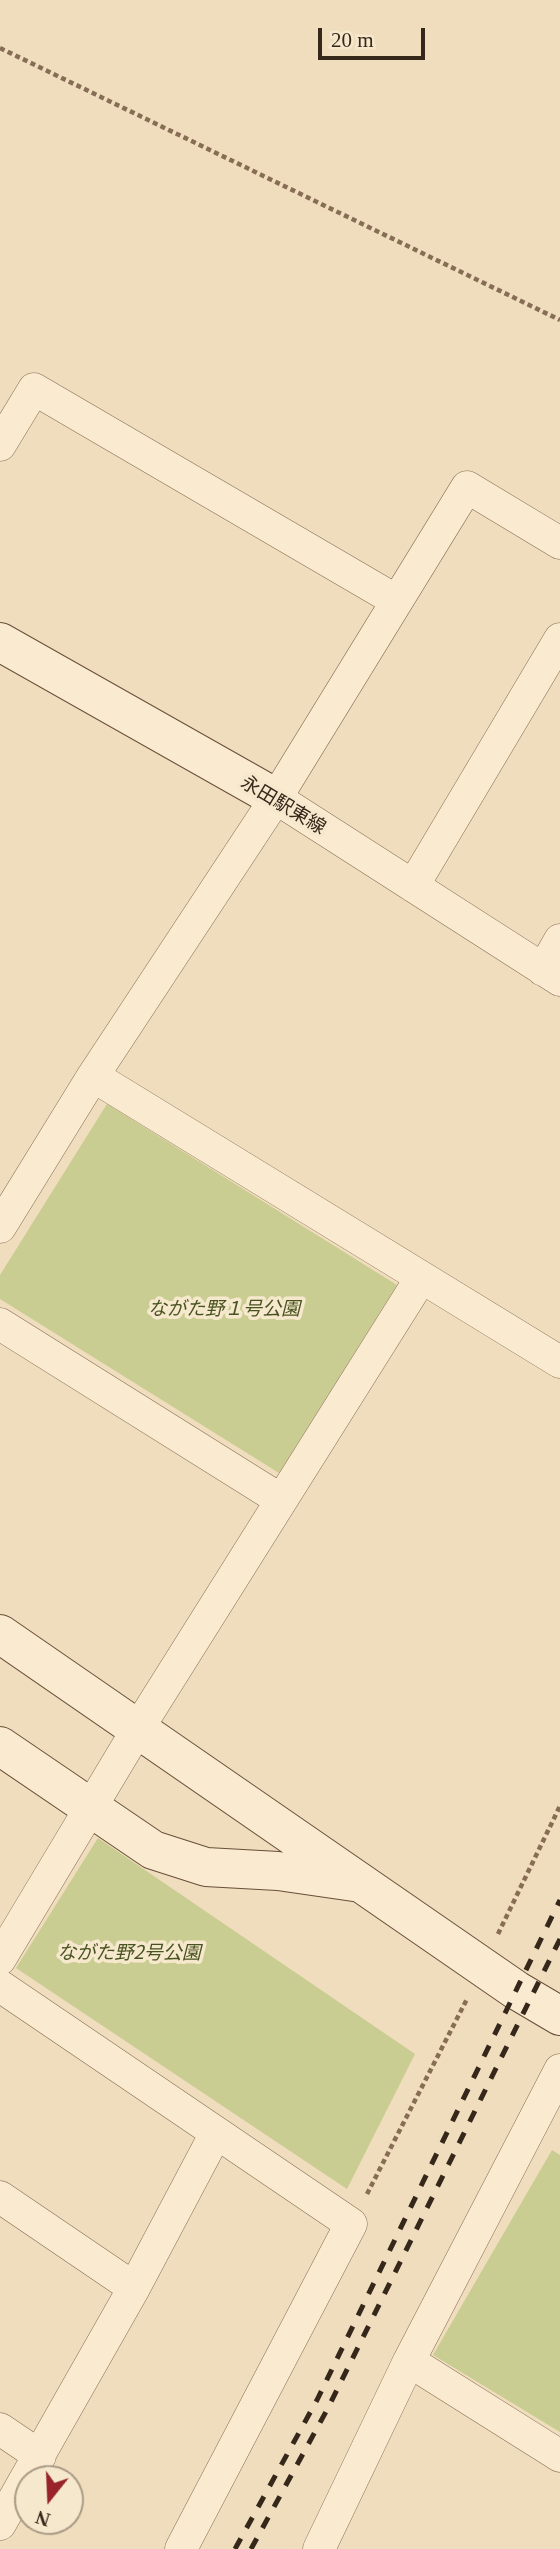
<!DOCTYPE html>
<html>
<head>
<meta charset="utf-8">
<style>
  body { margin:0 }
  #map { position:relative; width:560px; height:2549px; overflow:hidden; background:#efddbd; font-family:Georgia,serif }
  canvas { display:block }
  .north { position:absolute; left:14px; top:2465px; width:70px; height:70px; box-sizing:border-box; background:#f6e8cc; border:2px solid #a99b85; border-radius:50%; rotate:198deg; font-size:19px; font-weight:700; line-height:28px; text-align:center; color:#36271b }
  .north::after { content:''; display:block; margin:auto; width:24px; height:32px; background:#98232a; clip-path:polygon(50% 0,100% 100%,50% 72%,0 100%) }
  .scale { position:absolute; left:318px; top:28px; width:107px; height:32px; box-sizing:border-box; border:4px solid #36271b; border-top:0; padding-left:9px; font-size:21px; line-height:24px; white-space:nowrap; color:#36271b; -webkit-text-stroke:5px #f6e8cc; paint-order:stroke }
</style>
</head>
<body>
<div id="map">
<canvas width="560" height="2549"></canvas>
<div class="north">N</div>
<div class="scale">20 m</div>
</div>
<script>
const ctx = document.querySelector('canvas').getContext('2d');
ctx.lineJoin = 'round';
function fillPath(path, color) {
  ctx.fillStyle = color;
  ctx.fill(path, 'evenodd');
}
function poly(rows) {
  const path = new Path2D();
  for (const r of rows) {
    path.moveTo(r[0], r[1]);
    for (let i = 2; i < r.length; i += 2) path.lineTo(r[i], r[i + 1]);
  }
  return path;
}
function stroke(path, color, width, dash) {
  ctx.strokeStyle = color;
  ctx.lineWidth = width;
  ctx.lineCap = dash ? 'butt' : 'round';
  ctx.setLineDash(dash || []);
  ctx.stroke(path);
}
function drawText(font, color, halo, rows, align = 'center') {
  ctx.font = font + ' Georgia,"Noto Sans JP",serif';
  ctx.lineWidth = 7;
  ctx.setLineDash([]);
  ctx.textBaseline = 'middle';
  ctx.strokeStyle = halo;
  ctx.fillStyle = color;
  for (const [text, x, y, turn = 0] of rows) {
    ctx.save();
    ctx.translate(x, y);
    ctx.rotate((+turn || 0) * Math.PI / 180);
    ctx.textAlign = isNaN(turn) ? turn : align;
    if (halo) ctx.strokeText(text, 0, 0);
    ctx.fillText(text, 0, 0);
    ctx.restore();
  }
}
fillPath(poly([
  [107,1104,397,1285,279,1473,0,1299,0,1275],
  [98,1838,415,2054,347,2189,16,1968],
  [552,2150,560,2155,560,2432,433,2355]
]), '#c9cd91');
const street = poly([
  [0,445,34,389,397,601],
  [276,798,560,980],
  [413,886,560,639],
  [543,970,560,940],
  [93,1076,560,1362],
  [0,1227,93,1076,276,798,467,487,560,543],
  [0,1324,281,1500],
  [0,1959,139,1727,421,1278],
  [0,1986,351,2224,181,2549],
  [0,2197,134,2288],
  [409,2361,560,2456],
  [0,2429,40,2456],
  [0,2524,134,2288,216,2133],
  [319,2549,409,2361,560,2070]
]);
const secondary = poly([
  [0,642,276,798],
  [0,1634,516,1990,560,2016],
  [0,1746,153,1850,206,1867,278,1871,354,1882]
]);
stroke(street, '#876d55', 33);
stroke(secondary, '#694e39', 40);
stroke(poly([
  [0,48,560,320],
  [498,1934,560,1806],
  [367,2194,467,1999]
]), '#876d55', 4.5, [5, 3.5]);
stroke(street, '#faebd0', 32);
stroke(secondary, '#faebd0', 38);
stroke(poly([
  [235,2549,317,2400,560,1900],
  [251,2549,328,2408,560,1939]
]), '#36271b', 5, [12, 12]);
drawText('19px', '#36271b', '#f6e8cc', [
  ["永田駅東線",284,804,31]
]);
drawText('italic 19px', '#495321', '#f6e8cc', [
  ["ながた野１号公園",224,1308],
  ["ながた野2号公園",129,1952]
]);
</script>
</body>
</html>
